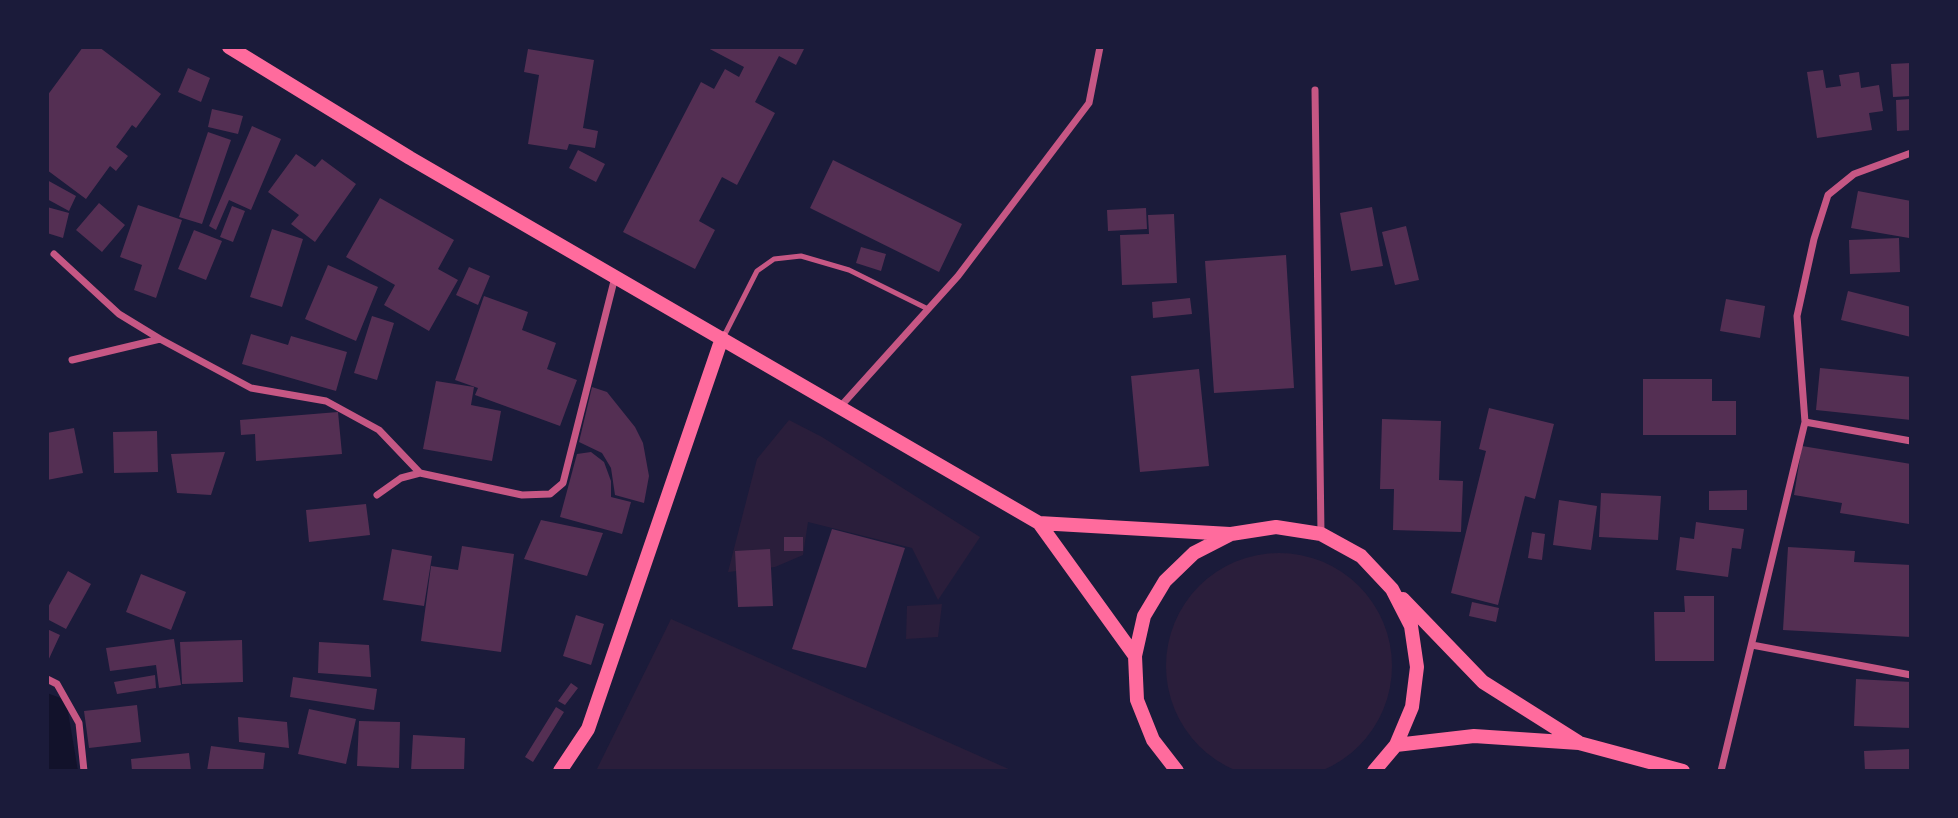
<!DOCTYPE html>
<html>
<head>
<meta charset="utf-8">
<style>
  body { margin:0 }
  #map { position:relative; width:1958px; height:818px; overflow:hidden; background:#1b1b3a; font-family:"Nunito Sans",sans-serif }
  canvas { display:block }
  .frame { position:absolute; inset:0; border:49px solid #1b1b3a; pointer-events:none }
</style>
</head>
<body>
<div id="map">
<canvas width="1958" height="818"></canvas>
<div class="frame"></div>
</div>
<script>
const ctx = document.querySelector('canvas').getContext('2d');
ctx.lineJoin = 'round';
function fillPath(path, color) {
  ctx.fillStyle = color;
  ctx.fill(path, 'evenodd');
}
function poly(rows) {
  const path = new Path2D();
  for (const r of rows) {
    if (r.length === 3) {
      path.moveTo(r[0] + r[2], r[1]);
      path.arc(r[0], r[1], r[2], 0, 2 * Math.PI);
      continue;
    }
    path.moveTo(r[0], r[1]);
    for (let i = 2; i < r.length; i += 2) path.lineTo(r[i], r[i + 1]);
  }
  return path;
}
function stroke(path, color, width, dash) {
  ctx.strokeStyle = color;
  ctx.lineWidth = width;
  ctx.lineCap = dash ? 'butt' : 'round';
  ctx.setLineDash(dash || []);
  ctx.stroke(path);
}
fillPath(poly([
  [789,420,822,437,980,537,938,600,912,548,808,522,803,555,775,567,728,572,757,459],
  [1279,666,113],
  [942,604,938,637,906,639,907,606],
  [671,619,1013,771,596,771]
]), '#2a1e3b');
fillPath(poly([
  [47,693,66,700,78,771,47,771]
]), '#12122b');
fillPath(poly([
  [83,47,99,47,161,94,136,128,132,125,116,147,128,156,116,171,110,166,86,199,47,170,47,96],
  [706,47,805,47,796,65,779,56,755,102,775,113,737,185,722,177,699,221,715,230,695,269,623,232,701,82,714,89,725,69,739,77,744,67],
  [528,49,594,60,583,128,598,131,595,148,569,144,567,150,528,144,539,75,524,72],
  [1911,63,1911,96,1893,97,1891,64],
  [188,68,210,78,201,102,178,92],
  [1823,70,1826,88,1841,86,1839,75,1859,72,1861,88,1879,85,1883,111,1869,113,1872,130,1817,138,1807,72],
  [1911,99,1911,130,1897,131,1896,100],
  [212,109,243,116,238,134,208,127],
  [252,126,281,139,251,210,229,200,216,230,209,226],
  [208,132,231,140,202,224,179,217],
  [578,150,605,164,596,182,569,168],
  [296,154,315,167,322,159,356,184,315,242,291,224,299,215,268,192],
  [833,160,962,224,939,272,810,208],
  [47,180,76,196,69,211,47,199],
  [1858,191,1911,201,1909,238,1851,228],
  [380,198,454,240,438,269,458,280,429,331,384,305,395,285,346,257],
  [99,203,125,225,102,252,76,230],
  [138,205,182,220,156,298,134,290,142,265,120,257],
  [232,206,245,211,233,242,220,237],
  [47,207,69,213,63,238,47,233],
  [1372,207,1383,266,1351,271,1340,213],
  [1146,208,1147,229,1108,231,1107,210],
  [1174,214,1177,283,1122,285,1120,235,1149,234,1148,215],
  [1406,226,1419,280,1395,285,1382,232],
  [272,229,303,239,282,307,250,297],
  [194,230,222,241,206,280,178,269],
  [1899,238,1900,272,1850,274,1849,240],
  [861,247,886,254,881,271,856,263],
  [1286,255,1294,388,1214,393,1205,261],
  [328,265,378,287,356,341,305,319],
  [469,267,490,276,478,305,456,295],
  [1848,291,1911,307,1911,337,1841,320],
  [484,296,528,312,522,330,556,343,547,369,577,380,560,426,475,395,478,388,455,380],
  [1190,298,1192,314,1153,318,1152,302],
  [1726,299,1765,306,1760,338,1720,331],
  [372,316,394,323,377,380,354,373],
  [251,334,288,345,291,336,347,352,336,391,242,364],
  [1820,368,1911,377,1911,420,1816,410],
  [1199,369,1209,466,1140,472,1131,376],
  [1643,379,1712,379,1712,401,1736,401,1736,435,1643,435],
  [436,381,474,387,471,405,501,411,492,461,423,449],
  [592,387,607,392,635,427,643,443,649,476,644,503,615,495,611,468,602,453,579,442],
  [1489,408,1554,424,1535,499,1525,496,1498,605,1451,593,1486,451,1479,449],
  [338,412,342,454,256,461,255,434,241,435,240,420],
  [1382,419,1441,421,1439,480,1463,481,1461,532,1393,530,1394,489,1380,489],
  [74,428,83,473,47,480,47,433],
  [157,431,158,472,114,473,113,432],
  [1802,446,1911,464,1909,524,1840,513,1842,503,1794,495],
  [225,452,211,495,177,493,171,454],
  [591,452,604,462,611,481,611,497,631,502,622,534,560,517,577,454],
  [1747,490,1747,510,1709,510,1709,491],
  [1601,493,1661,496,1658,540,1599,537],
  [1559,500,1597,506,1591,550,1553,545],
  [366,504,370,535,309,542,306,510],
  [541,520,603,533,587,576,524,559],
  [1696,522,1744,529,1741,549,1732,548,1728,577,1676,570,1680,537,1694,539],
  [832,529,905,548,866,668,792,649],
  [1532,532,1545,534,1542,560,1528,558],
  [784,537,803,537,803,551,784,551],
  [462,546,514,554,501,652,421,641,431,566,458,570],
  [1788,547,1855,551,1854,562,1911,565,1911,637,1783,630],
  [392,549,432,556,424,606,383,600],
  [770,549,773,606,738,607,735,551],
  [68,571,91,584,66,629,47,619,47,609],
  [141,574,186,592,171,630,126,612],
  [1684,596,1714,596,1714,661,1655,661,1654,612,1685,612],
  [1472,602,1499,608,1496,622,1469,616],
  [576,615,604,624,591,665,563,656],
  [47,629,60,635,47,663],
  [174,639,181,685,159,688,156,665,110,671,106,648],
  [242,640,243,682,182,684,180,642],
  [319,642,369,645,371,677,318,673],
  [155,675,156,688,117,694,114,682],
  [293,677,377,689,374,710,290,697],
  [1856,679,1911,682,1911,728,1854,726],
  [571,683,578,688,565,705,558,701],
  [137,705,141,742,89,748,84,711],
  [556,707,564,712,533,762,525,757],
  [309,709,356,719,346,764,298,754],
  [238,717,287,722,289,748,239,742],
  [359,721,400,722,399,768,357,766],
  [413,735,465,738,464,771,411,771],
  [211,746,265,753,263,771,207,771],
  [1911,749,1911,771,1865,771,1864,751],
  [189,753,191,771,132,771,131,759]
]), '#542f53');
stroke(poly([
  [724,336,757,271,774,259,801,256,849,270,928,309]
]), '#c65784', 5);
stroke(poly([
  [1315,90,1321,533],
  [54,254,119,314,160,339,251,388,326,401,379,430,420,473],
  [72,360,160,339],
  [840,407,958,276,1089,103,1100,47],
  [1805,422,1911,441],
  [377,495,401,478,420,473,522,495,550,494,563,483,615,277],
  [1752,645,1911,675],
  [47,679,57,684,79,723,84,771],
  [1721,771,1805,422,1797,316,1814,239,1828,195,1854,174,1911,153]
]), '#c65784', 7);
stroke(poly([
  [229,47,410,158,1039,523,1135,656],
  [1039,523,1230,534],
  [1403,599,1483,682,1578,742],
  [1396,745,1474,736,1579,743,1683,771],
  [560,771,588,729,722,338],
  [1177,771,1153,740,1137,700,1135,656,1144,616,1165,581,1194,553,1231,534,1276,527,1321,534,1361,556,1392,589,1411,626,1417,667,1412,707,1396,745,1374,771]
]), '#ff6b9d', 14);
</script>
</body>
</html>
